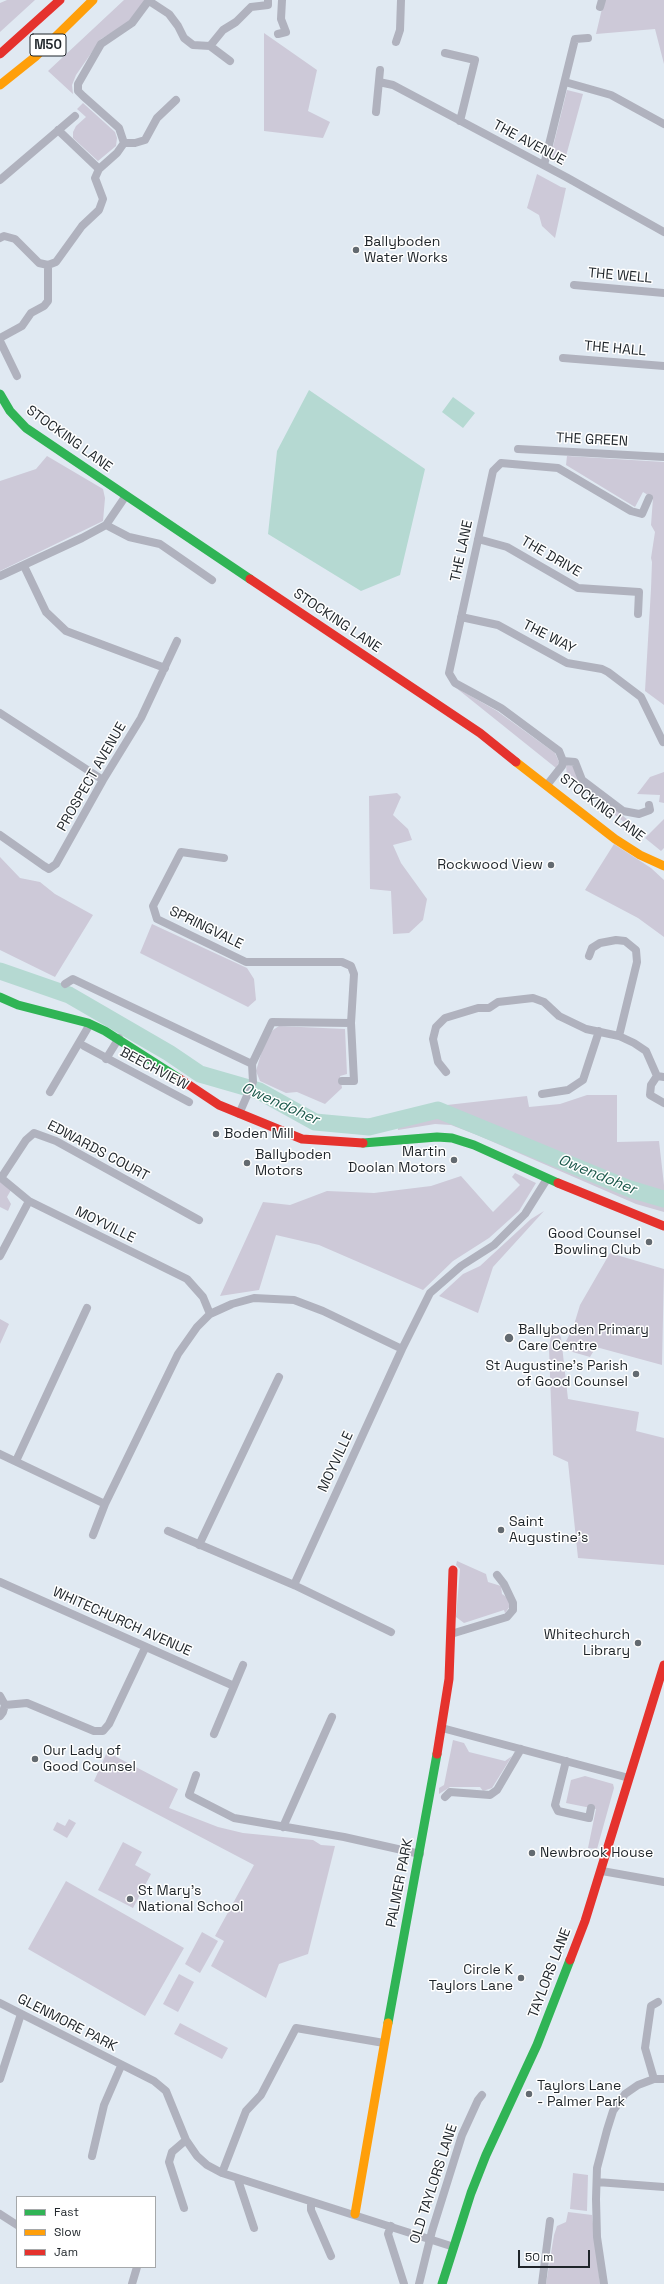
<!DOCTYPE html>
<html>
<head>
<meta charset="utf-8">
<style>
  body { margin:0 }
  #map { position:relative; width:664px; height:2284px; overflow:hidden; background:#e0e9f2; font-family:"Space Grotesk",sans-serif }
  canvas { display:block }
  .legend { position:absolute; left:16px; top:2196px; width:140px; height:72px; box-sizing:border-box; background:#fff; border:1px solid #a5a8aa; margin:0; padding:5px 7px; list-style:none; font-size:12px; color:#1f252a }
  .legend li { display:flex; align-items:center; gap:8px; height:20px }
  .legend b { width:20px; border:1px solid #a5a8aa }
  .scale { position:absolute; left:518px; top:2250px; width:72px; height:18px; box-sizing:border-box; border:2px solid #1f252a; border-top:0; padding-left:5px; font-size:12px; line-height:14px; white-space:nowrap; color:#1f252a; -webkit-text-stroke:3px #fff; paint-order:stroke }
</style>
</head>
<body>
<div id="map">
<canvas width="664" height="2284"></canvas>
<ul class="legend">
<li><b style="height:5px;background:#30b455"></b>Fast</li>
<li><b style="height:5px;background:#ff9f0a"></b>Slow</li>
<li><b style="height:5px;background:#e5322d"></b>Jam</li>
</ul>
<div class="scale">50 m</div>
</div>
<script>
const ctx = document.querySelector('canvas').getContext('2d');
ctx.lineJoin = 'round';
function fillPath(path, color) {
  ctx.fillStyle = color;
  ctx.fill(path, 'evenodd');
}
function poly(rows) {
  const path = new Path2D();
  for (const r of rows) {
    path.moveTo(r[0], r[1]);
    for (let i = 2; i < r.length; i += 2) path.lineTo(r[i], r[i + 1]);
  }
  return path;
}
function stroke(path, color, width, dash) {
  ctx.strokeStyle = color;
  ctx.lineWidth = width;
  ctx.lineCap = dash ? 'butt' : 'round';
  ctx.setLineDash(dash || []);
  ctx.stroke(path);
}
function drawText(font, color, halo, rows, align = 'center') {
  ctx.font = font + ' "Space Grotesk",sans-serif';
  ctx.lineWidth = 3;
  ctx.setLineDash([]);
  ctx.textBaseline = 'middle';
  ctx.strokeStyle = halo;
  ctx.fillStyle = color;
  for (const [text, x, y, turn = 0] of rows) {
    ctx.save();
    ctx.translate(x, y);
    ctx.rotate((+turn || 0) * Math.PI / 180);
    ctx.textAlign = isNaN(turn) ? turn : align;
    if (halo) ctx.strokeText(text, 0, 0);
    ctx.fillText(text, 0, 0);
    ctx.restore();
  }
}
fillPath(poly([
  [7,0,35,0,0,32,0,3],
  [124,0,146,0,130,22,101,39,76,75,72,85,73,94,48,71],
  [604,0,664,0,664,64,655,29,596,34],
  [264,33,317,70,308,111,330,122,323,138,264,131],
  [567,90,583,94,563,167,550,159],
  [83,103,115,132,117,138,116,146,98,161,73,138,73,132,76,126,86,117,77,109],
  [537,174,561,187,566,188,555,238,542,226,539,215,527,208],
  [47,456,103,489,105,498,103,521,0,571,0,481,36,469],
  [567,456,664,462,664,705,645,691,651,589,652,562,651,558,655,532,651,525,653,498,643,492,635,507,566,465],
  [455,687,497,711,555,753,559,762,556,768],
  [566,765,574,766,580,782,642,831,639,834,567,777],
  [664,772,664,803,659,802,660,795,637,794,650,777],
  [397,793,401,797,393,815,408,829,412,840,393,845,401,863,427,899,423,920,409,933,393,934,391,891,370,889,369,796],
  [664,819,664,848,661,851,645,838],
  [614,844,651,868,664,880,664,937,638,918,585,890],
  [0,857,20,878,40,882,55,894,93,915,55,977,0,950],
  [152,924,247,968,254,979,256,1000,248,1007,140,953],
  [279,1026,345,1029,347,1074,340,1076,342,1088,325,1104,297,1092,286,1093,260,1081,256,1071,265,1040,273,1030],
  [587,1095,617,1095,617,1142,659,1141,664,1185,664,1212,636,1204,477,1135,451,1125,435,1124,398,1130,397,1115,438,1106,527,1096,529,1107,560,1104],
  [515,1173,536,1183,519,1211,489,1238,453,1261,423,1290,319,1245,276,1235,259,1290,220,1296,263,1202,290,1205,327,1191,374,1193,431,1186,461,1176,493,1212,520,1185,512,1177],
  [0,1180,11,1190,7,1197,11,1204,8,1211,0,1207],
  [544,1211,493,1267,478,1313,439,1296,463,1274,480,1266,531,1219],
  [610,1253,664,1269,662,1365,596,1347,590,1357,569,1351,566,1341,573,1328,580,1305],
  [0,1319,9,1324,0,1344],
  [552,1327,561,1337,568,1399,639,1412,636,1431,664,1438,664,1565,578,1558,568,1462,553,1455,549,1349],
  [457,1561,486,1574,488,1582,501,1586,502,1594,508,1598,510,1606,505,1613,504,1610,464,1623,456,1617,460,1569,456,1565],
  [453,1740,464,1743,469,1752,505,1761,512,1756,492,1788,483,1791,480,1787,450,1787,439,1794,439,1788,444,1785],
  [107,1752,178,1789,169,1808,218,1827,243,1833,313,1840,321,1845,335,1846,308,1954,279,1964,266,1998,211,1966,224,1941,215,1936,254,1865,94,1781],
  [585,1776,613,1784,614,1788,597,1849,588,1848,596,1809,566,1803,571,1780],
  [69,1819,76,1823,67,1838,53,1830,57,1822,65,1826],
  [123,1842,142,1852,135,1865,151,1874,133,1908,98,1890],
  [66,1881,184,1948,145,2016,28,1949],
  [202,1932,218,1941,200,1973,185,1964],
  [179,1974,194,1982,178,2012,163,2004],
  [180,2023,228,2048,222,2059,174,2034],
  [573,2173,588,2175,587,2211,570,2209],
  [568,2212,592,2215,600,2284,546,2284,554,2235,557,2226,566,2222]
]), '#cdc9d8');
fillPath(poly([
  [309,390,425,469,400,575,361,591,268,534,277,451],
  [453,397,475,413,463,428,442,412]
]), '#b5d9d2');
stroke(poly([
  [0,971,69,995,169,1053,200,1074,259,1091,315,1122,369,1127,438,1110,630,1189,664,1199]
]), '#b5d9d2', 17);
stroke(poly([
  [149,1,169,14,178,26,184,38,193,45,210,46,230,61],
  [600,7,602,0],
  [278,34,286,32,281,19,282,0],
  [396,42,400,30,401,0],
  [210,46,223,30,236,22,251,7,268,5,268,0],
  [445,53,475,60,460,121],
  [379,82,393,85,566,177,664,232],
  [565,82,611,95,664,124],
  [376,112,380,70],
  [58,130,99,169],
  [124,143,135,143,145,140,157,118,176,100],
  [544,165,575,39,588,38],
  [0,180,75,116],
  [0,238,4,236,15,239,39,263,48,265,56,262,82,226,99,210,103,199,95,178,99,169,117,153,124,143,119,128,83,96,78,91,78,84,101,44,132,23,149,0],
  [574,285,664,293],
  [0,338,22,326,31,313,44,306,48,301,48,265],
  [0,341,17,376],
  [563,358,664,366],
  [518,449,664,457],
  [106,525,129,537,160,544,212,580],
  [478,539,507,547,578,588,639,592,638,614],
  [24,566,46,612,66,631,165,668],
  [0,576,82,538,106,525,125,497],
  [461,617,498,625,567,663,602,669,608,672,641,697,663,742],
  [0,713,103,780],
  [563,761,575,762,582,780,623,811,639,814,650,810,649,805],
  [547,785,562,766,563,761,559,751,501,708,455,683,449,673,493,471,501,463,558,468,631,511,642,514,649,498],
  [0,835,44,866,49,869,56,864,103,780,141,718,177,641],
  [224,858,181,852,153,906,157,919,246,962,342,962,351,966,354,974,351,1023,354,1081,342,1081],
  [589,956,592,948,600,943,616,940,625,941,636,950,637,962,619,1036],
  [65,984,73,979,252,1064],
  [84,1046,189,1102],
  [106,1059,119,1038],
  [446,1072,438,1062,433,1039,436,1027,445,1018,478,1008,489,1008,498,1002,533,998,544,1002,559,1016,586,1029,619,1036,634,1043,646,1051,657,1076,664,1077],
  [657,1076,651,1085,650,1095,664,1103],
  [50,1092,90,1024],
  [542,1094,568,1090,583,1080,599,1031],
  [239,1114,253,1082,252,1064,272,1022,351,1023],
  [0,1177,29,1201],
  [1,1178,26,1140,34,1133,56,1141,199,1220],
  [0,1256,29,1201,187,1279,203,1297,210,1314],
  [0,1454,105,1504],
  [16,1461,87,1308],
  [168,1531,294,1585,391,1632],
  [93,1535,105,1504,178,1354,197,1327,210,1314,232,1304,254,1298,294,1300,323,1311,402,1349],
  [199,1545,279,1377],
  [0,1582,234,1686],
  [294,1585,402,1349,430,1293,461,1266,494,1245,525,1214,547,1179],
  [451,1634,507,1617,513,1610,513,1603,504,1584,497,1575],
  [0,1696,5,1705,3,1712,0,1716],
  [5,1705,27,1703,94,1731,103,1731,109,1724,145,1648],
  [442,1728,629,1778],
  [214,1734,243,1665],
  [566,1761,555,1805,558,1811,589,1818,591,1808],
  [196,1775,189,1795,234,1818,344,1837,420,1854],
  [445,1797,450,1792,490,1795,497,1790,521,1749],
  [283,1827,332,1717],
  [602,1871,664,1882],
  [0,2003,154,2081,166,2091,186,2140,197,2156,207,2165,222,2173,454,2247],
  [0,2079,21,2014],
  [654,2079,645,2048,651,2006,658,2002],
  [92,2156,104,2105,121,2066],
  [222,2173,246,2111,261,2095,296,2028,384,2043],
  [238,2180,254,2228],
  [597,2182,664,2187],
  [311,2202,311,2210,331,2256],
  [184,2208,169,2162,172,2152,186,2140],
  [0,2214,17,2225],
  [391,2226,388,2234,404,2284],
  [132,2284,137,2267],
  [419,2284,432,2231,462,2135,478,2100,482,2095],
  [542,2284,550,2221],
  [604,2284,597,2237,596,2199,597,2168,607,2130,613,2111,625,2094,638,2085,654,2079,664,2079]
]), '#b0b2be', 8);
stroke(poly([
  [0,394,10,411,26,428,250,579],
  [0,997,18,1005,88,1023,105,1031,180,1079],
  [363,1143,437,1137,452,1138,474,1145,558,1183],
  [388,2023,437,1754],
  [442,2284,471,2193,486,2155,537,2045,570,1960]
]), '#30b455', 9);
stroke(poly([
  [0,85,35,57,93,0],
  [516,762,615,839,640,855,664,866],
  [355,2214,388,2023]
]), '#ff9f0a', 9);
stroke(poly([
  [0,54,60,0],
  [250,579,480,733,516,762],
  [180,1079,219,1105,302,1139,363,1143],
  [558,1183,664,1226],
  [437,1754,449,1679,453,1570],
  [570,1960,585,1921,664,1665]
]), '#e5322d', 9);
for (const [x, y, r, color] of [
  [356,250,4,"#636a70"],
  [551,865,4,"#636a70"],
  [216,1134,4,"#636a70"],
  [454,1160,4,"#636a70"],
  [247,1163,4,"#636a70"],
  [649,1242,4,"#636a70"],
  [509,1338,5,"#636a70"],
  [636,1374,4,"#636a70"],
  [501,1530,4,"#636a70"],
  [638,1643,4,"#636a70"],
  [35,1759,4,"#636a70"],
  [532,1853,4,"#636a70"],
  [130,1899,4,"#636a70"],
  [521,1978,4,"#636a70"],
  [529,2094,4,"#636a70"]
]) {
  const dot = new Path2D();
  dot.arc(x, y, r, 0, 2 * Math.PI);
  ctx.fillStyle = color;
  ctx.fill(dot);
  stroke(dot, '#fff', 1.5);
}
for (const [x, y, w] of [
  [48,45,36]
]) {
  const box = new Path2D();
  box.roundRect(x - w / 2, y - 11, w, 22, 3);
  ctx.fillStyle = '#fff';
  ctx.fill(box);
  stroke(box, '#1f252a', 1);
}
drawText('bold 13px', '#1f252a', null, [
  ["M50",48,45]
]);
drawText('14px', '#1f252a', '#fff', [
  ["THE AVENUE",529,143,28],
  ["THE WELL",620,276,5],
  ["THE HALL",615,349,5],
  ["STOCKING LANE",69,439,36],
  ["THE GREEN",592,440,3],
  ["THE LANE",462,551,-78],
  ["THE DRIVE",551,557,30],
  ["STOCKING LANE",337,621,34],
  ["THE WAY",549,637,27],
  ["PROSPECT AVENUE",92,777,-60],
  ["STOCKING LANE",602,808,37],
  ["SPRINGVALE",206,928,26],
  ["BEECHVIEW",154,1069,28],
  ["EDWARDS COURT",98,1151,28],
  ["MOYVILLE",105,1225,26],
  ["MOYVILLE",336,1462,-65],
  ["WHITECHURCH AVENUE",122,1622,24],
  ["PALMER PARK",400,1883,-79],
  ["TAYLORS LANE",550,1973,-69],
  ["GLENMORE PARK",67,2023,27],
  ["OLD TAYLORS LANE",434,2184,-72]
]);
drawText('14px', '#1f252a', '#fff', [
  ["Ballyboden",364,242],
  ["Water Works",364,258],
  ["Rockwood View",543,865,"right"],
  ["Boden Mill",224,1134],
  ["Martin",446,1152,"right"],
  ["Doolan Motors",446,1168,"right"],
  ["Ballyboden",255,1155],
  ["Motors",255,1171],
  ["Good Counsel",641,1234,"right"],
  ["Bowling Club",641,1250,"right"],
  ["Ballyboden Primary",518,1330],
  ["Care Centre",518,1346],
  ["St Augustine's Parish",628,1366,"right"],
  ["of Good Counsel",628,1382,"right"],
  ["Saint",509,1522],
  ["Augustine's",509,1538],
  ["Whitechurch",630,1635,"right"],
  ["Library",630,1651,"right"],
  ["Our Lady of",43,1751],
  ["Good Counsel",43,1767],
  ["Newbrook House",540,1853],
  ["St Mary's",138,1891],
  ["National School",138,1907],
  ["Circle K",513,1970,"right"],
  ["Taylors Lane",513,1986,"right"],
  ["Taylors Lane",537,2086],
  ["- Palmer Park",537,2102]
], 'left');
drawText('italic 15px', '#1b584b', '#fff', [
  ["Owendoher",280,1104,24],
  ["Owendoher",597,1175,22]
]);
</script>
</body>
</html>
